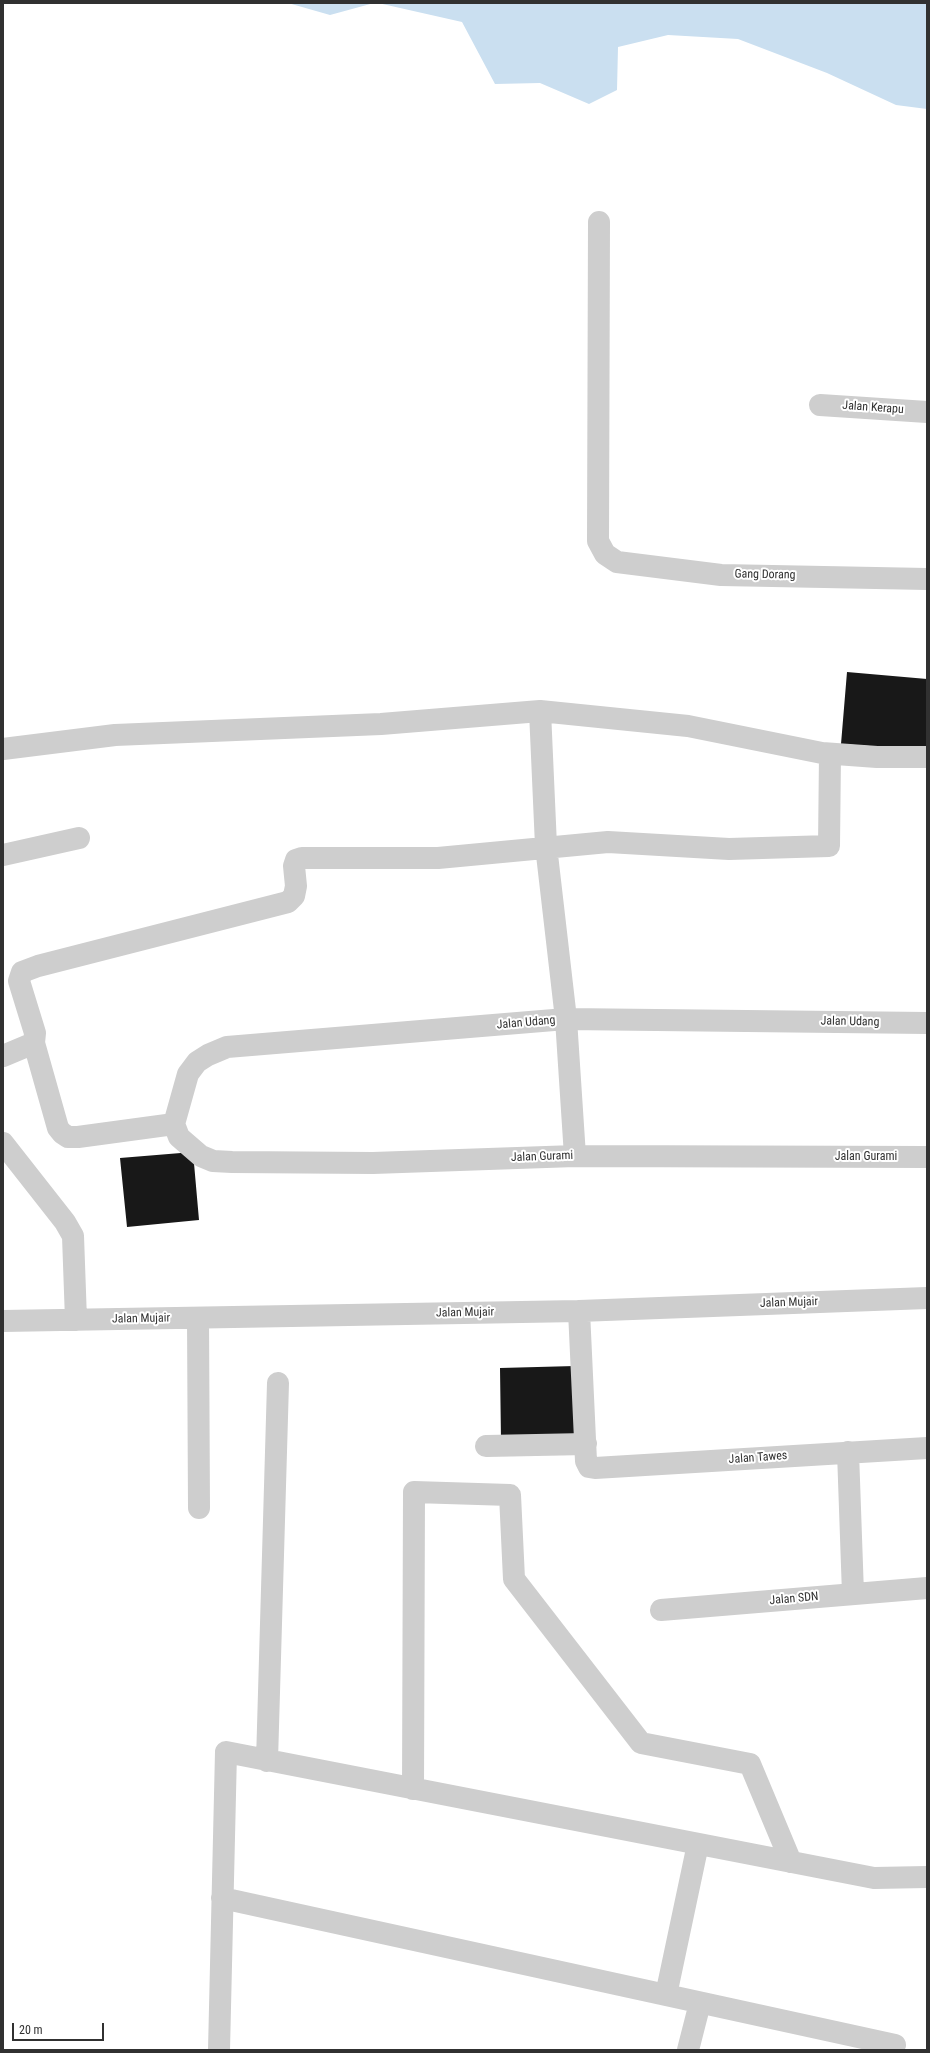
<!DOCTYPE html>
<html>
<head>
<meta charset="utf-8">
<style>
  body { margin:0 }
  #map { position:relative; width:930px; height:2053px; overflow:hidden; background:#fff; font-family:"Roboto Condensed",sans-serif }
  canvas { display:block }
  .frame { position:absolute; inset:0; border:4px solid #313131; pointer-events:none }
  .scale { position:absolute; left:12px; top:2023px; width:92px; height:18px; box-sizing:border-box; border:2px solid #313131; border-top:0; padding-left:5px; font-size:12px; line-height:14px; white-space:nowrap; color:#313131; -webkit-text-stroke:3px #fff; paint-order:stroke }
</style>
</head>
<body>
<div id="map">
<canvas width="930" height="2053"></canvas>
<div class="frame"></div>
<div class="scale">20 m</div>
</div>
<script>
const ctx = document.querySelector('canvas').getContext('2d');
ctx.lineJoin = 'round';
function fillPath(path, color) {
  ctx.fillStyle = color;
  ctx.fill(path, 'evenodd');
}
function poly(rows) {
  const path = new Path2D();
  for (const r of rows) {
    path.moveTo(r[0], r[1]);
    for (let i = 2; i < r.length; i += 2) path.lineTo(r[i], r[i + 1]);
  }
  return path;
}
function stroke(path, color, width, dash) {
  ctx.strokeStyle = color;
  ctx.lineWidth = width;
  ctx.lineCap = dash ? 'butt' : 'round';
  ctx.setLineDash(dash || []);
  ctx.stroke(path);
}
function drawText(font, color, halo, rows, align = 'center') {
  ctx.font = font + ' "Roboto Condensed",sans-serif';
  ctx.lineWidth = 4;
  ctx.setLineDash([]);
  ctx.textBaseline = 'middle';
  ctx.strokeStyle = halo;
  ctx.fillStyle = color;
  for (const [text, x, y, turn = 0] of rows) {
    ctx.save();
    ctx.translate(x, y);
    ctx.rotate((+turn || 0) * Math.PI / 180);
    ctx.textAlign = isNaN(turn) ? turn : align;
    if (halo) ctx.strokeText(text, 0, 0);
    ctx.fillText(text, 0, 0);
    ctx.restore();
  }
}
fillPath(poly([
  [288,3,374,3,330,15],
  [378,3,927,3,927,109,896,105,827,73,738,39,668,35,618,47,617,90,589,104,540,83,495,84,462,22]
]), '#cadff0');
fillPath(poly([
  [847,672,927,679,926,750,841,744],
  [193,1152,199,1220,127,1227,120,1158],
  [575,1366,576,1438,501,1440,500,1368]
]), '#181818');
stroke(poly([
  [599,222,598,541,605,554,617,562,721,575,927,579],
  [820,405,927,412],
  [540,711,546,846,566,1019,575,1156],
  [3,749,115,735,381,724,540,711,688,726,822,753,877,757,927,757],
  [3,855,79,838],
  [3,1056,34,1043],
  [174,1124,78,1137,68,1137,62,1133,58,1128,34,1043,35,1033,19,981,22,972,38,966,288,902,294,896,296,886,294,866,296,860,302,858,438,858,608,842,729,849,829,846,830,754],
  [174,1124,188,1074,197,1062,208,1055,227,1047,566,1019,927,1023],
  [174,1124,179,1137,201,1156,213,1161,232,1162,373,1163,575,1156,927,1157],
  [3,1143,65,1222,73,1236,76,1320],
  [579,1311,586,1461,589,1467,595,1468,927,1448],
  [198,1318,199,1508],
  [3,1321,579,1311,927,1298],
  [486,1446,586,1444],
  [848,1452,853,1594],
  [661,1610,927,1588],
  [267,1761,278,1383],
  [413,1789,414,1492,510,1495,514,1579,641,1743,750,1764,791,1862],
  [222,1898,895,2045],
  [666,1995,698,1844],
  [219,2050,226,1752,874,1878,927,1877],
  [688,2050,700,2003]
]), '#cecece', 22);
drawText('12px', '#313131', '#fff', [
  ["Jalan Kerapu",873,408,4],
  ["Gang Dorang",765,575,1],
  ["Jalan Udang",850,1022,1],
  ["Jalan Udang",526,1023,-5],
  ["Jalan Gurami",542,1157,-2],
  ["Jalan Gurami",866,1157],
  ["Jalan Mujair",789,1303,-2],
  ["Jalan Mujair",465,1313,-1],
  ["Jalan Mujair",141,1319,-1],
  ["Jalan Tawes",758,1458,-4],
  ["Jalan SDN",794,1599,-5]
]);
</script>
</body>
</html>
